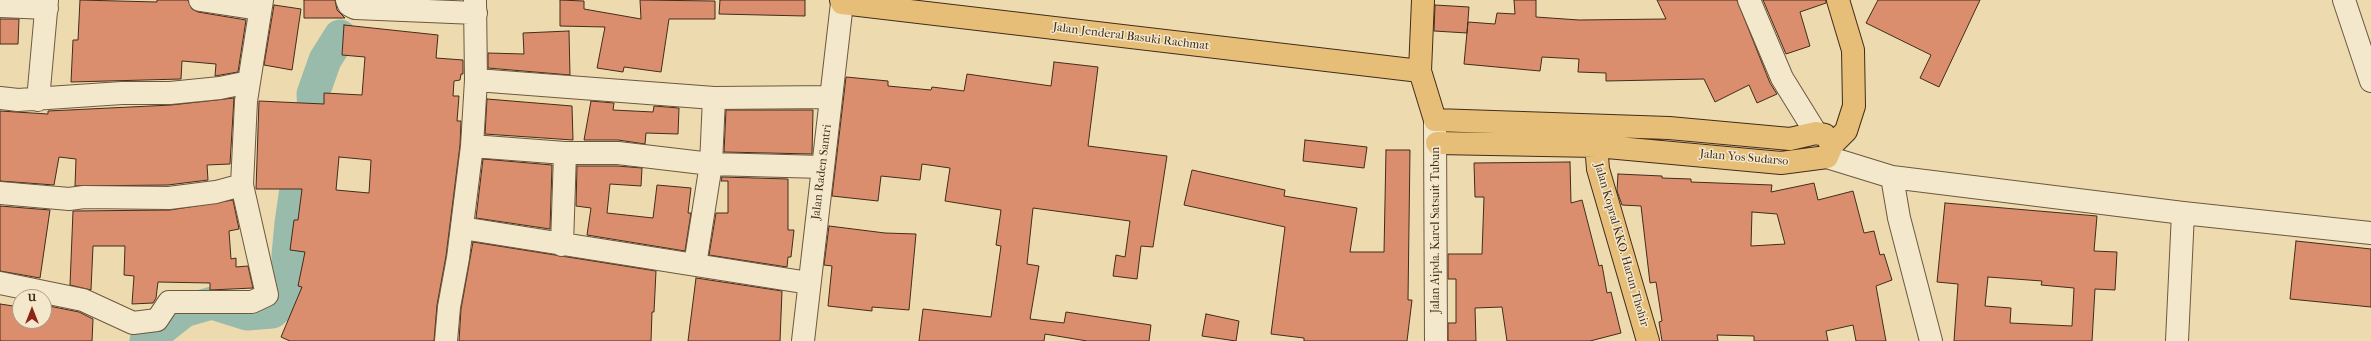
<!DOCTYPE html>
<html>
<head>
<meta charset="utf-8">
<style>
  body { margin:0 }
  #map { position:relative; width:2371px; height:341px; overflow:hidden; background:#eddbaf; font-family:"IM FELL French Canon",serif }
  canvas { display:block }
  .north { position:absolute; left:12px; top:289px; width:40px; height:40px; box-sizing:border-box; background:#f3e8cb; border:1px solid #ac9d85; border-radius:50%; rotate:0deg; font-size:11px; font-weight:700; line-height:16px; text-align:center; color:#422c1b }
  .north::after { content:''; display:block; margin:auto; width:14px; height:18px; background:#8f2418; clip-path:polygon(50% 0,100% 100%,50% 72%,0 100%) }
</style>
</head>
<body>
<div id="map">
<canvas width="2371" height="341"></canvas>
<div class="north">U</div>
</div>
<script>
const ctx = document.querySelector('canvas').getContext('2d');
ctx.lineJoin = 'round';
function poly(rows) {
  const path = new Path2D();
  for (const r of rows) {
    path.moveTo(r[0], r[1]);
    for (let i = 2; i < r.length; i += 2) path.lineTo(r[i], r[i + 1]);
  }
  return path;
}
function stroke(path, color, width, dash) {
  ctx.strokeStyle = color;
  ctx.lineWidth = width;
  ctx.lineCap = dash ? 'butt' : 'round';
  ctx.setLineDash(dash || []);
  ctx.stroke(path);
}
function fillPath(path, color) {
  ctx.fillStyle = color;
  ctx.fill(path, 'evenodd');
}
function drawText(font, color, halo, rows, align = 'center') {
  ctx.font = font + ' "IM FELL French Canon",serif';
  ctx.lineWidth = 3;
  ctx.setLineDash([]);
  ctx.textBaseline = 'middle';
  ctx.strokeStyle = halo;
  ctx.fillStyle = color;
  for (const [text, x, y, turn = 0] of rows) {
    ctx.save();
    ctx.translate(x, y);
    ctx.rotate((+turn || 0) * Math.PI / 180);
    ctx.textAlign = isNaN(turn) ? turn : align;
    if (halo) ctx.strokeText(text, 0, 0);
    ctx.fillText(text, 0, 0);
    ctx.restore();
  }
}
stroke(poly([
  [146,341,184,311,212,303,247,314,272,312,288,298,288,255,291,223,300,161,306,149,314,112,313,94,325,60,340,36]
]), '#99bbac', 33);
const building = poly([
  [80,0,157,2,157,0,188,0,192,9,198,12,246,20,238,72,215,76,216,64,182,61,181,79,71,82,73,40,78,40,80,0],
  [304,0,335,0,337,10,345,18,304,18,304,0],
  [560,0,584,1,584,9,641,19,640,0,715,1,715,19,669,19,661,72,624,67,623,72,597,68,605,27,560,26,560,0],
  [720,0,805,0,805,16,719,14,720,0],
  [1514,0,1536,0,1536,17,1579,20,1666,19,1657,0,1737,0,1770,83,1777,94,1757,103,1749,85,1715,102,1704,79,1606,81,1606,73,1578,72,1579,59,1542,57,1540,71,1464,64,1468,22,1495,24,1497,13,1515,14,1514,0],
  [1763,0,1826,0,1826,3,1800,12,1810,46,1786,54,1763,0],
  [1878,0,1980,0,1939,87,1920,78,1931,55,1866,23,1878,0],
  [274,5,301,9,292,70,264,65,274,5],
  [1435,5,1469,7,1467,33,1434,31,1435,5],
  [0,19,19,19,18,44,0,44,0,19],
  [344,25,438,35,436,58,463,60,463,74,461,74,460,80,454,81,453,96,459,96,457,121,461,121,460,145,446,256,437,305,434,341,290,341,281,337,302,287,298,286,305,252,290,250,294,220,298,220,302,189,256,189,259,101,324,104,324,93,362,95,365,57,342,55,344,25],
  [339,157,371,160,369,193,336,190,339,157],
  [569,31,570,75,488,68,488,53,524,54,523,33,569,31],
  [1054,62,1098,67,1088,146,1167,156,1153,247,1141,246,1137,279,1113,276,1116,255,1125,257,1130,221,1033,208,1027,264,1039,266,1030,319,1064,323,1066,312,1151,325,1149,341,1087,341,1045,334,1044,341,919,341,923,309,991,317,1001,246,996,245,1001,210,945,201,950,168,922,164,920,180,881,176,878,201,832,196,846,77,888,81,888,86,931,90,932,87,964,91,967,74,1051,86,1054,62],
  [234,98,230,164,207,165,208,180,168,185,75,186,76,159,59,157,54,185,0,181,0,111,48,114,48,111,171,105,234,98],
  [487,99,572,106,573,140,485,134,487,99],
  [591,101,614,103,613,110,653,112,654,106,679,108,678,134,646,133,645,144,618,140,584,140,591,101],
  [726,110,813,110,812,154,724,152,726,110],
  [1305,140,1367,147,1364,168,1303,161,1305,140],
  [1386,150,1410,150,1408,300,1412,300,1407,341,1304,341,1304,338,1271,334,1285,227,1184,205,1192,170,1285,190,1284,196,1357,208,1350,252,1384,252,1386,150],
  [483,159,552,165,550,229,476,218,483,159],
  [1570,162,1571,203,1582,200,1599,266,1602,265,1607,293,1611,292,1621,333,1590,341,1507,341,1502,307,1475,308,1476,341,1448,341,1448,323,1456,323,1456,279,1448,279,1448,254,1482,254,1484,197,1475,197,1474,163,1570,162],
  [577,166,617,166,642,168,641,186,610,184,607,213,653,218,657,185,691,188,688,213,691,213,685,251,587,235,591,208,576,206,577,166],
  [1618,174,1662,176,1662,178,1691,179,1691,182,1772,185,1771,192,1814,183,1818,200,1853,191,1864,233,1874,231,1880,255,1884,254,1892,280,1876,286,1886,341,1856,341,1853,325,1826,331,1828,341,1754,341,1754,336,1717,335,1718,341,1662,341,1659,322,1662,321,1656,282,1650,283,1641,206,1622,205,1617,191,1618,174],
  [1752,212,1777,214,1785,244,1751,246,1752,212],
  [722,177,788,179,788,230,794,230,791,257,788,257,787,267,709,255,716,213,728,213,728,181,721,181,722,177],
  [233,200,239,229,229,231,231,259,236,258,236,267,248,266,253,288,210,290,210,283,158,282,156,298,153,303,132,304,134,276,124,275,125,246,93,246,91,290,70,285,73,211,170,210,233,200],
  [1945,203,2097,216,2094,251,2117,252,2115,290,2095,289,2092,341,1954,341,1958,284,1937,282,1945,203],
  [1988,277,2042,281,2041,285,2074,288,2072,326,2010,323,2011,308,1985,306,1988,277],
  [0,206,50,210,40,278,0,271,0,206],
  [829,226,885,233,916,234,909,310,872,307,872,311,828,306,832,266,824,265,829,226],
  [2296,241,2371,249,2371,307,2290,299,2296,241],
  [473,242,656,271,654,312,652,312,651,341,459,341,461,309,473,242],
  [696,278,782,291,780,341,688,341,696,278],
  [0,304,20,307,20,321,44,321,44,305,79,312,93,319,92,341,0,341,0,304],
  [1206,314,1239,321,1236,341,1202,336,1206,314]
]);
fillPath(building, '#da8e6e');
stroke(building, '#422c1b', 1);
const minor = poly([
  [200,0,259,9],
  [347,0,349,5,355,8,476,13],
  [1749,0,1782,78,1816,133],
  [2344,0,2371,81],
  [0,6,47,8],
  [476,80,714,98,831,97],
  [0,98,18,100,122,93,170,93,220,88,249,82],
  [38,100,47,0],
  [1435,124,1436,341],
  [472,146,565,153,618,153,711,164,823,167],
  [1827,157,1892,177,2183,213,2371,233],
  [1892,177,1899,218,1931,341],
  [0,193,69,199,84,197,169,198,216,192,242,185],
  [462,228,809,283],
  [562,245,565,153],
  [695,265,711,164,714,98],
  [0,283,83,300,133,323,157,320,169,302,252,302,267,295,242,185,246,101,262,0],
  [446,341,449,307,458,258,472,146,476,80,475,0],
  [803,341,842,3],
  [2177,341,2183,213]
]);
const major = poly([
  [841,0,842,3,1420,71],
  [1423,0,1420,71,1435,120,1669,128,1790,139,1816,133,1825,135,1832,145],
  [1595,132,1598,169,1648,341],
  [1437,143,1596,146,1781,163,1827,157,1832,145,1846,131,1854,106,1853,50,1838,0]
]);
stroke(minor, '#6d5840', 24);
stroke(major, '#422c1b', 24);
stroke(minor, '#f3e8cb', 22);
stroke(major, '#e6be78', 22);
drawText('12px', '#422c1b', '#f3e8cb', [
  ["Jalan Jenderal Basuki Rachmat",1131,37,7],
  ["Jalan Yos Sudarso",1744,158,5],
  ["Jalan Raden Santri",822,172,-83],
  ["Jalan Aipda. Karel Satsuit Tubun",1436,230,-90],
  ["Jalan Kopral KKO. Harun Thohir",1621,245,74]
]);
</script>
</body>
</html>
